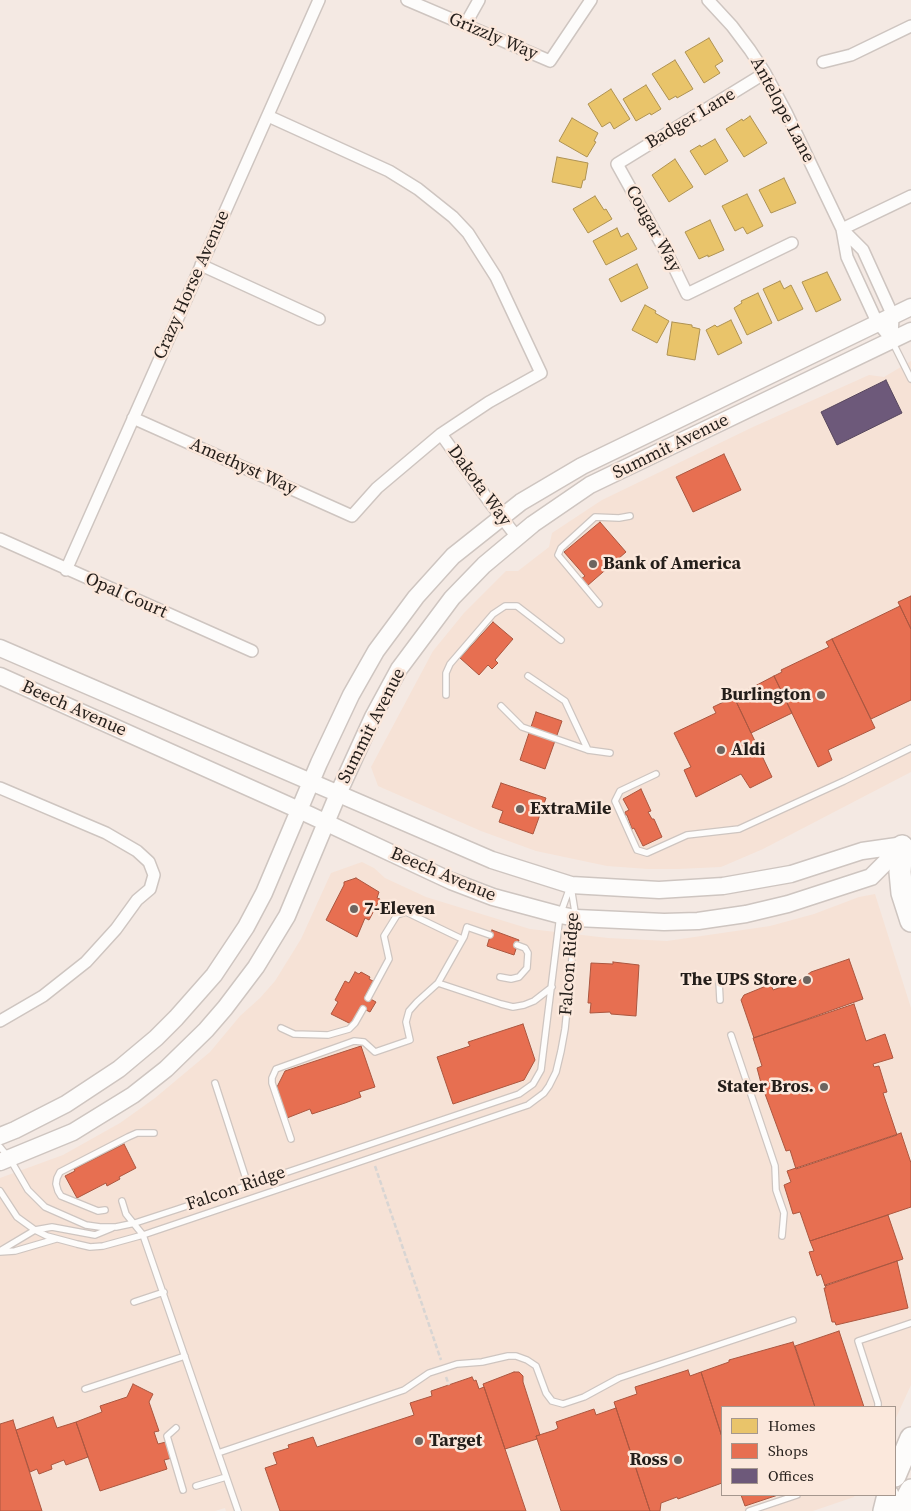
<!DOCTYPE html>
<html>
<head>
<meta charset="utf-8">
<style>
  body { margin:0 }
  #map { position:relative; width:911px; height:1511px; overflow:hidden; background:#f4e9e3; font-family:"Source Serif 4",serif }
  canvas { display:block }
  .legend { position:absolute; left:721px; top:1406px; width:175px; height:90px; box-sizing:border-box; background:#fbe8dc; border:1px solid #a5978e; margin:0; padding:6px 9px; list-style:none; font-size:15px; color:#241e1a }
  .legend li { display:flex; align-items:center; gap:10px; height:25px }
  .legend b { width:25px; border:1px solid #a5978e }
</style>
</head>
<body>
<div id="map">
<canvas width="911" height="1511"></canvas>
<ul class="legend">
<li><b style="height:14px;background:#e9c46a"></b>Homes</li>
<li><b style="height:14px;background:#e76f51"></b>Shops</li>
<li><b style="height:14px;background:#6d597a"></b>Offices</li>
</ul>
</div>
<script>
const ctx = document.querySelector('canvas').getContext('2d');
ctx.lineJoin = 'round';
function fillPath(path, color) {
  ctx.fillStyle = color;
  ctx.fill(path, 'evenodd');
}
function poly(rows) {
  const path = new Path2D();
  for (const r of rows) {
    path.moveTo(r[0], r[1]);
    for (let i = 2; i < r.length; i += 2) path.lineTo(r[i], r[i + 1]);
  }
  return path;
}
function stroke(path, color, width, dash) {
  ctx.strokeStyle = color;
  ctx.lineWidth = width;
  ctx.lineCap = dash ? 'butt' : 'round';
  ctx.setLineDash(dash || []);
  ctx.stroke(path);
}
function drawText(font, color, halo, rows, align = 'center') {
  ctx.font = font + ' "Source Serif 4",serif';
  ctx.lineWidth = 5;
  ctx.setLineDash([]);
  ctx.textBaseline = 'middle';
  ctx.strokeStyle = halo;
  ctx.fillStyle = color;
  for (const [text, x, y, turn = 0] of rows) {
    ctx.save();
    ctx.translate(x, y);
    ctx.rotate((+turn || 0) * Math.PI / 180);
    ctx.textAlign = isNaN(turn) ? turn : align;
    if (halo) ctx.strokeText(text, 0, 0);
    ctx.fillText(text, 0, 0);
    ctx.restore();
  }
}
fillPath(poly([
  [911,361,911,772,763,849,721,867,678,869,648,869,607,866,536,851,481,831,378,786,371,767,433,651,464,613,506,571,518,571,549,547,552,533,602,500,753,427,869,375,884,377],
  [362,862,374,868,385,878,426,897,530,929,608,938,667,941,770,926,814,914,859,897,875,894,911,1008,911,1385,895,1420,895,1407,722,1407,722,1495,855,1495,854,1497,813,1511,226,1511,225,1508,215,1511,0,1511,0,1178,63,1155,120,1123,155,1098,210,1052,240,1016,260,998,275,981,301,939,331,873]
]), '#f6e2d6');
const homes = poly([
  [709,38,723,61,715,66,720,73,704,83,685,52,709,38],
  [675,60,693,89,677,98,676,96,669,100,652,74,675,60],
  [646,85,661,109,651,115,650,113,636,121,623,99,646,85],
  [611,89,630,119,614,129,610,122,602,127,588,104,611,89],
  [750,116,767,143,744,157,726,129,742,119,743,121,750,116],
  [572,118,598,133,594,141,596,142,587,157,559,141,572,118],
  [715,139,728,161,705,175,690,151,700,145,701,147,715,139],
  [557,157,588,163,585,180,583,180,581,188,552,182,557,157],
  [675,159,693,187,669,202,652,175,675,159],
  [784,178,796,203,771,213,759,190,784,178],
  [747,194,763,226,747,234,743,227,735,231,722,206,747,194],
  [595,196,604,210,606,209,612,219,588,233,573,209,595,196],
  [710,220,724,250,708,257,708,255,699,259,685,232,710,220],
  [617,228,621,237,628,233,637,249,606,265,593,241,617,228],
  [637,264,648,288,621,302,609,279,637,264],
  [827,272,841,300,816,312,802,282,827,272],
  [780,281,784,289,791,285,803,309,778,321,763,289,780,281],
  [758,293,772,323,747,335,734,308,742,303,741,301,758,293],
  [645,305,656,311,655,313,669,321,657,343,632,330,645,305],
  [731,320,742,343,718,355,706,330,715,325,717,327,731,320],
  [672,322,692,325,692,327,700,329,695,360,667,355,672,322]
]);
fillPath(homes, '#e9c46a');
stroke(homes, '#ae9252', 1);
const shops = poly([
  [724,454,741,490,693,512,676,477,724,454],
  [600,522,626,552,587,586,581,579,585,576,564,552,600,522],
  [911,596,911,629,898,602,911,596],
  [900,606,911,629,911,700,871,719,832,639,900,606],
  [493,622,513,639,495,660,498,663,492,669,488,665,479,675,460,658,493,622],
  [832,639,875,728,828,750,832,760,818,767,774,676,782,672,781,670,829,647,826,642,832,639],
  [774,676,792,713,751,733,734,697,774,676],
  [734,697,772,777,750,788,741,774,696,797,684,770,691,767,674,733,716,713,713,707,734,697],
  [536,712,562,721,545,769,520,760,536,712],
  [501,783,546,798,533,834,499,822,503,811,492,807,501,783],
  [641,789,651,811,648,812,652,819,654,819,662,837,643,846,634,828,632,829,627,815,625,815,625,812,629,810,623,799,641,789],
  [356,878,379,892,377,898,380,899,369,920,365,918,357,937,326,920,344,885,344,882,356,878],
  [492,930,519,940,514,955,487,946,492,930],
  [849,959,863,999,754,1038,741,1000,744,995,771,984,773,990,799,981,811,972,849,959],
  [613,962,639,965,636,1016,611,1014,610,1012,590,1013,591,1003,588,1003,591,963,613,964,613,962],
  [355,972,359,974,361,972,370,977,369,979,373,981,365,996,376,1002,370,1012,360,1007,351,1024,331,1014,338,1002,335,1000,345,981,349,983,355,972],
  [854,1004,866,1041,885,1034,893,1058,873,1064,874,1067,879,1066,887,1092,883,1093,897,1135,796,1169,790,1150,786,1151,761,1083,757,1068,762,1066,753,1038,854,1004],
  [523,1024,535,1060,524,1080,453,1104,437,1057,470,1046,468,1042,523,1024],
  [361,1046,375,1087,359,1092,361,1097,345,1103,312,1114,310,1109,287,1118,277,1087,285,1071,361,1046],
  [901,1133,911,1163,911,1207,810,1241,800,1212,793,1214,784,1185,791,1182,787,1171,901,1133],
  [124,1144,136,1168,119,1177,120,1179,107,1186,106,1183,77,1198,65,1176,75,1171,74,1169,124,1144],
  [888,1215,903,1259,825,1286,821,1274,817,1276,809,1252,814,1251,810,1241,888,1215],
  [897,1261,908,1308,836,1325,835,1322,832,1322,824,1288,826,1288,825,1285,897,1261],
  [839,1331,864,1407,815,1407,795,1346,839,1331],
  [793,1342,815,1407,722,1407,722,1437,701,1372,729,1362,729,1360,793,1342],
  [688,1370,690,1376,701,1372,722,1437,722,1483,678,1499,677,1497,661,1503,660,1511,650,1511,614,1402,637,1394,635,1387,688,1370],
  [514,1372,519,1372,523,1376,523,1382,540,1435,536,1436,537,1439,505,1449,483,1384,514,1372],
  [472,1377,474,1381,476,1380,479,1389,484,1387,526,1511,280,1511,265,1468,277,1464,273,1453,289,1448,288,1445,313,1437,317,1447,414,1415,410,1403,432,1396,431,1391,472,1377],
  [133,1384,153,1394,149,1402,159,1431,154,1432,158,1444,166,1442,172,1458,164,1460,167,1469,100,1491,76,1422,102,1412,100,1406,127,1397,133,1384],
  [616,1408,650,1511,561,1511,536,1436,555,1430,558,1428,556,1422,594,1409,596,1415,616,1408],
  [53,1417,57,1428,76,1422,88,1457,66,1465,64,1460,51,1465,52,1469,39,1474,37,1469,30,1472,16,1430,53,1417],
  [13,1420,16,1430,42,1511,0,1511,0,1424,13,1420],
  [741,1495,778,1495,745,1506,741,1495]
]);
fillPath(shops, '#e76f51');
stroke(shops, '#ac5740', 1);
const offices = poly([
  [886,380,902,413,837,445,821,412,886,380]
]);
fillPath(offices, '#6d597a');
stroke(offices, '#57475d', 1);
const lane = poly([
  [892,341,911,379],
  [599,604,558,555,561,548,595,517,619,518,630,516],
  [528,676,565,701,588,750],
  [446,695,446,673,450,664,493,614,505,606,517,606,561,640],
  [501,706,522,727,588,750,610,753],
  [656,774,620,791,615,801,637,850,647,853,687,835,739,829,844,781,911,748],
  [500,977,511,979,519,977,527,968,528,953,525,948,517,945],
  [719,981,720,1000],
  [438,983,501,1004,513,1007,524,1005,534,1001,552,987],
  [368,998,389,959,384,936,397,915,406,912,462,939],
  [281,1028,294,1034,328,1035,349,1029,355,1023,363,1009],
  [731,1035,775,1166,776,1190,784,1213,782,1236],
  [215,1083,248,1185],
  [291,1139,272,1083,272,1078,276,1069,354,1041,364,1042,375,1052,410,1040,406,1022,409,1011,417,1002,438,983,464,937,467,927,490,935],
  [0,1147,10,1159,28,1190,45,1207,86,1225,100,1227,116,1227,135,1223,178,1209,519,1094,533,1084,541,1070,560,915,570,887],
  [0,1191,17,1217,35,1230,47,1236,77,1244,90,1247,103,1246,143,1235,528,1105,544,1093,549,1086,556,1072,561,1051,565,1029,576,918,571,887],
  [122,1201,126,1214,143,1235,218,1453,404,1390,429,1373,457,1364,482,1362,508,1356,516,1356,527,1360,536,1366,546,1393,552,1401,563,1404,584,1397,619,1378,793,1320],
  [105,1210,98,1211,61,1196,58,1191,56,1184,57,1178,60,1172,128,1137,137,1133,154,1133],
  [0,1251,35,1230,52,1227,95,1235,112,1228],
  [0,1252,15,1251,56,1239],
  [134,1302,164,1292],
  [85,1389,185,1356],
  [878,1407,878,1403,858,1341,911,1323],
  [176,1428,167,1436,183,1490],
  [218,1453,238,1511],
  [196,1486,226,1477],
  [749,1511,797,1495]
]);
const street = poly([
  [407,0,550,61,591,0],
  [708,0,732,26,750,50,765,73,786,112,842,229,847,257,877,322,892,340],
  [465,25,479,0],
  [823,62,851,55,911,26],
  [765,73,617,164,672,263,687,294,792,243],
  [842,229,863,250,893,316,892,340],
  [842,229,911,196],
  [201,265,319,319],
  [133,418,352,516,377,488,441,434,489,402,541,373,496,277,468,233,453,217,418,189,389,171,268,116],
  [441,434,491,504,517,537],
  [0,539,252,651],
  [66,570,319,0],
  [0,788,106,833,137,851,149,862,154,875,150,889,137,900,116,929,86,962,43,996,0,1021]
]);
const secondary = poly([
  [0,648,492,860,571,885,659,890,723,886,791,874,862,851,904,845],
  [0,676,299,810,451,881,493,897,560,915,576,918,664,922,698,921,746,914,788,904,871,877,902,846],
  [0,1136,15,1130,66,1104,119,1069,156,1038,176,1018,214,975,246,927,264,893,319,763,351,695,376,651,416,597,453,556,521,502,582,466,911,307],
  [0,1162,73,1132,133,1095,166,1069,206,1030,225,1008,256,967,287,916,338,794,373,717,399,669,452,598,484,565,533,524,590,485,911,331]
]);
const highway = poly([
  [902,846,900,872,902,893,911,921],
  [895,1476,911,1438],
  [884,1511,888,1495],
  [900,1511,911,1490]
]);
stroke(lane, '#cec5c0', 8);
stroke(street, '#cec5c0', 14);
stroke(secondary, '#cec5c0', 19);
stroke(highway, '#cec5c0', 24);
stroke(poly([
  [375,1166,441,1360],
  [446,1377,449,1385]
]), '#d8d5d3', 2.5, [5, 2.5]);
stroke(lane, '#fdfcfb', 5.5);
stroke(street, '#fdfcfb', 11);
stroke(secondary, '#fdfcfb', 16);
stroke(highway, '#fdfcfb', 21);
for (const [x, y, r, color] of [
  [593,564,5,"#6d6560"],
  [821,695,5,"#6d6560"],
  [721,750,5,"#6d6560"],
  [520,809,5,"#6d6560"],
  [354,909,5,"#6d6560"],
  [807,980,5,"#6d6560"],
  [824,1087,5,"#6d6560"],
  [419,1441,5,"#6d6560"],
  [678,1460,5,"#6d6560"]
]) {
  const dot = new Path2D();
  dot.arc(x, y, r, 0, 2 * Math.PI);
  ctx.fillStyle = color;
  ctx.fill(dot);
  stroke(dot, '#fbe8dc', 2);
}
drawText('18px', '#241e1a', '#fbe8dc', [
  ["Grizzly Way",493,37,23],
  ["Antelope Lane",782,110,62],
  ["Badger Lane",691,119,-31],
  ["Cougar Way",653,229,61],
  ["Crazy Horse Avenue",192,285,-66],
  ["Summit Avenue",671,447,-26],
  ["Amethyst Way",243,467,24],
  ["Dakota Way",479,486,54],
  ["Opal Court",126,596,24],
  ["Beech Avenue",74,709,24],
  ["Summit Avenue",372,726,-63],
  ["Beech Avenue",443,875,23],
  ["Falcon Ridge",570,964,-86],
  ["Falcon Ridge",236,1189,-19]
]);
drawText('bold 18px', '#241e1a', '#fbe8dc', [
  ["Bank of America",603,564],
  ["Burlington",811,695,"right"],
  ["Aldi",731,750],
  ["ExtraMile",530,809],
  ["7-Eleven",364,909],
  ["The UPS Store",797,980,"right"],
  ["Stater Bros.",814,1087,"right"],
  ["Target",429,1441],
  ["Ross",668,1460,"right"]
], 'left');
</script>
</body>
</html>
